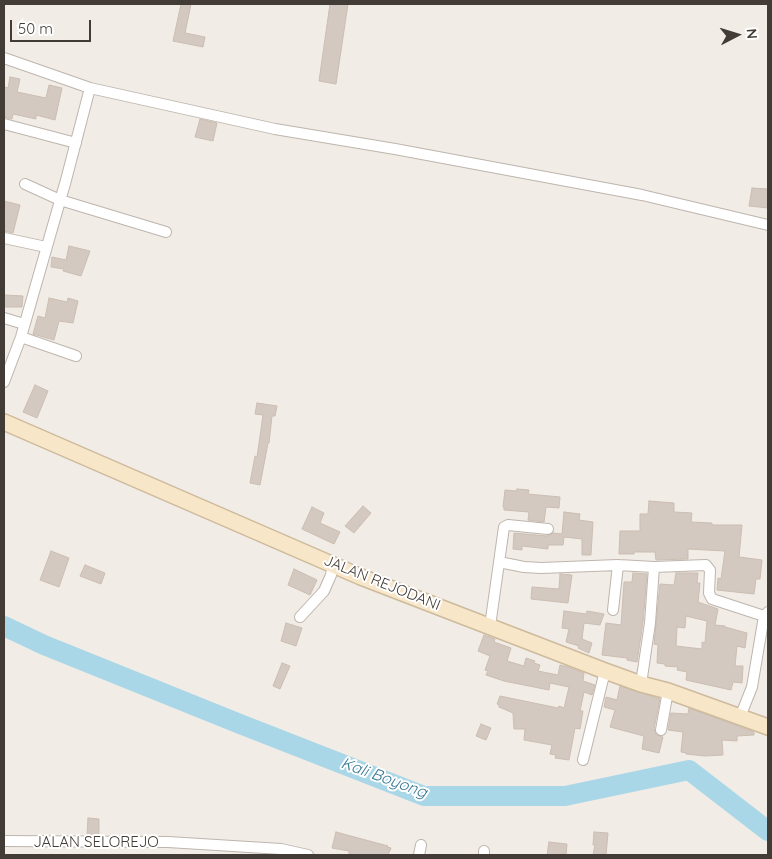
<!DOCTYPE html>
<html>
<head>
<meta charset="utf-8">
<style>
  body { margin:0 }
  #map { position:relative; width:772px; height:859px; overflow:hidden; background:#f1ece6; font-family:Quicksand,sans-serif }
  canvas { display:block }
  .frame { position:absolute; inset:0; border:5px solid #433c36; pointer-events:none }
  .north { position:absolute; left:712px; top:10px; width:50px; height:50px; -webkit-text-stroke:4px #fff; paint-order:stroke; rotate:85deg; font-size:14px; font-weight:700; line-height:20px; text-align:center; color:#433c36 }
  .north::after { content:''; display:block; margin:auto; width:18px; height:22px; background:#433c36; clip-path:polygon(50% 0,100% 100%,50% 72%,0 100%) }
  .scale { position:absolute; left:10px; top:20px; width:81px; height:22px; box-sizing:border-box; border:2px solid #433c36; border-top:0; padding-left:6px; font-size:15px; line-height:18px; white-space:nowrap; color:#433c36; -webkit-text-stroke:4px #fff; paint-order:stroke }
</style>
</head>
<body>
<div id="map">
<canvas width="772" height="859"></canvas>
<div class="frame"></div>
<div class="north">N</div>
<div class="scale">50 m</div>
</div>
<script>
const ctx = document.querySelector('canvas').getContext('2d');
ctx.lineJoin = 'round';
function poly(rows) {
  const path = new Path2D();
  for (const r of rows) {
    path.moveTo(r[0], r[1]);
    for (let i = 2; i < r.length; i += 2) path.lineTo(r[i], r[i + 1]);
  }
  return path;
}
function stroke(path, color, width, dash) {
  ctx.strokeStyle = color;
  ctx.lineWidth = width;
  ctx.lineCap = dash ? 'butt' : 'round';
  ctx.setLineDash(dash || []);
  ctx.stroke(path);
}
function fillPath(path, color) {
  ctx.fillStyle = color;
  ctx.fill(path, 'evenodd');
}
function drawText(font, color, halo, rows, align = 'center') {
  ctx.font = font + ' Quicksand,sans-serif';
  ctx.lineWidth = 4;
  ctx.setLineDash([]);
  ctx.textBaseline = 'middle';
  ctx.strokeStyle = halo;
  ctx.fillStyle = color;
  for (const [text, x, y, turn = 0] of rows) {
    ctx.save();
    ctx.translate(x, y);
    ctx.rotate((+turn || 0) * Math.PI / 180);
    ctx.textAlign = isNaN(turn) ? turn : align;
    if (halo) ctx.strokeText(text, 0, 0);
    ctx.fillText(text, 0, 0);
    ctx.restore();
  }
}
stroke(poly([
  [4,626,44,645,240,724,424,796,565,796,689,770,768,831]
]), '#a9d7e7', 20);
const building = poly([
  [181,4,191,4,185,33,205,37,203,47,173,41,181,4],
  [330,4,348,4,336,84,319,81,330,4],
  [10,77,20,79,17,92,46,98,49,85,62,88,55,120,36,115,36,119,13,114,12,119,4,117,4,87,8,88,10,77],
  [200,119,217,123,213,141,195,137,200,119],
  [752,188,768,189,768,208,749,206,752,188],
  [4,201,20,205,13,233,4,231,4,201],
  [69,246,90,251,81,276,63,271,64,269,51,267,52,257,66,260,69,246],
  [4,295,23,296,22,307,4,307,4,295],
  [49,298,67,302,68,298,78,301,73,323,59,321,54,340,33,334,38,316,45,318,49,298],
  [35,385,48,391,37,418,23,412,35,385],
  [257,403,277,406,275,416,272,416,269,443,268,443,260,485,250,483,255,456,257,457,263,415,255,414,257,403],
  [517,489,529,490,528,494,560,497,559,508,546,507,544,522,528,520,529,512,504,510,504,507,503,507,505,490,517,491,517,489],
  [649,501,674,503,674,512,692,513,691,522,712,523,712,525,742,525,739,557,762,560,760,579,756,579,754,594,717,590,718,578,721,579,725,551,688,549,688,559,656,560,655,552,634,552,634,554,619,554,620,531,640,531,640,514,648,514,649,501],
  [363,506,371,513,354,533,345,526,363,506],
  [312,507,324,513,320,523,340,532,334,544,302,529,312,507],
  [564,512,580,514,579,520,593,522,591,555,582,555,582,539,564,537,563,545,548,545,548,549,522,546,522,550,513,549,514,533,547,536,553,533,562,534,564,512],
  [51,551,69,558,59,587,40,580,51,551],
  [85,565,105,573,101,584,80,576,85,565],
  [294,569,317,580,310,595,288,585,294,569],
  [633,573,647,574,643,622,637,662,627,660,627,658,602,655,606,623,621,625,624,582,632,582,633,573],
  [676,573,698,573,697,583,700,583,698,602,718,609,715,625,725,626,725,627,747,633,745,648,737,646,735,666,743,666,742,683,733,682,731,690,686,680,687,672,677,670,678,667,665,666,665,664,657,663,658,645,654,644,660,584,674,585,676,573],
  [686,616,707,621,705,643,702,642,702,649,676,646,677,627,685,628,686,616],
  [560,574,572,575,568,603,531,599,532,587,559,589,560,574],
  [564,611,586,614,587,611,604,614,600,625,584,623,582,639,592,643,589,653,578,648,579,646,566,642,569,629,562,628,564,611],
  [286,623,302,628,296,646,281,641,286,623],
  [484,635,495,639,494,642,511,648,507,661,524,666,526,658,535,661,534,663,540,665,538,671,558,675,560,665,568,667,584,673,583,681,595,685,592,695,584,692,580,711,583,711,580,729,575,728,569,760,555,758,556,755,550,754,552,745,524,740,525,729,514,729,513,713,499,707,499,705,497,704,500,696,558,708,559,706,564,708,569,687,550,683,549,690,504,681,486,675,488,671,485,670,490,656,478,651,484,635],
  [282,663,290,666,280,689,273,686,282,663],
  [620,686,660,699,654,729,656,735,663,737,659,753,642,749,644,736,610,727,615,710,604,707,606,697,617,700,620,686],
  [689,708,754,732,754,735,737,736,737,741,722,740,723,755,705,756,686,754,686,753,681,752,683,732,668,730,671,713,688,714,689,708],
  [481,724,491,728,486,740,476,736,481,724],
  [88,818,99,819,99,835,87,835,88,818],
  [336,832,388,846,387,847,391,848,388,855,349,855,349,851,332,848,336,832],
  [594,832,608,833,606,855,593,855,595,845,593,845,594,832],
  [549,842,567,844,566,855,547,855,549,842]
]);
fillPath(building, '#d4c9c0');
stroke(building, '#cbbdb1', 1);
const minor = poly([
  [4,58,90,88,66,180,21,337,4,382],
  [90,88,275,129,395,149,642,195,768,225],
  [4,124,76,143],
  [25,184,60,200,166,232],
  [4,238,46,247],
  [4,318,24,324],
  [21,337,76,356],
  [499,562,524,567,541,568,618,565,654,567],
  [613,610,618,565],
  [300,617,324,591,331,575,333,564],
  [490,626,504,527,508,525,548,529],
  [641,684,650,623,654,567,706,565,710,570,709,593,712,599,764,616],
  [740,717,752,687,764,616,768,612],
  [661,730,668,691],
  [583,760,605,671],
  [4,841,168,842,281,849,308,855],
  [419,855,421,845],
  [484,855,484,851]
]);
const secondary = poly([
  [4,422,361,577,605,671,641,684,668,691,768,727]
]);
stroke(minor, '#beb5ad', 12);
stroke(secondary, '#ceba9c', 18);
stroke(minor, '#fff', 10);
stroke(secondary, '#f8e6c9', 15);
drawText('15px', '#433c36', '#fff', [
  ["JALAN REJODANI",382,583,22],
  ["JALAN SELOREJO",96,842]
]);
drawText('italic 16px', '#387994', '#fff', [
  ["Kali Boyong",384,778,20]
]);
</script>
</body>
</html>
